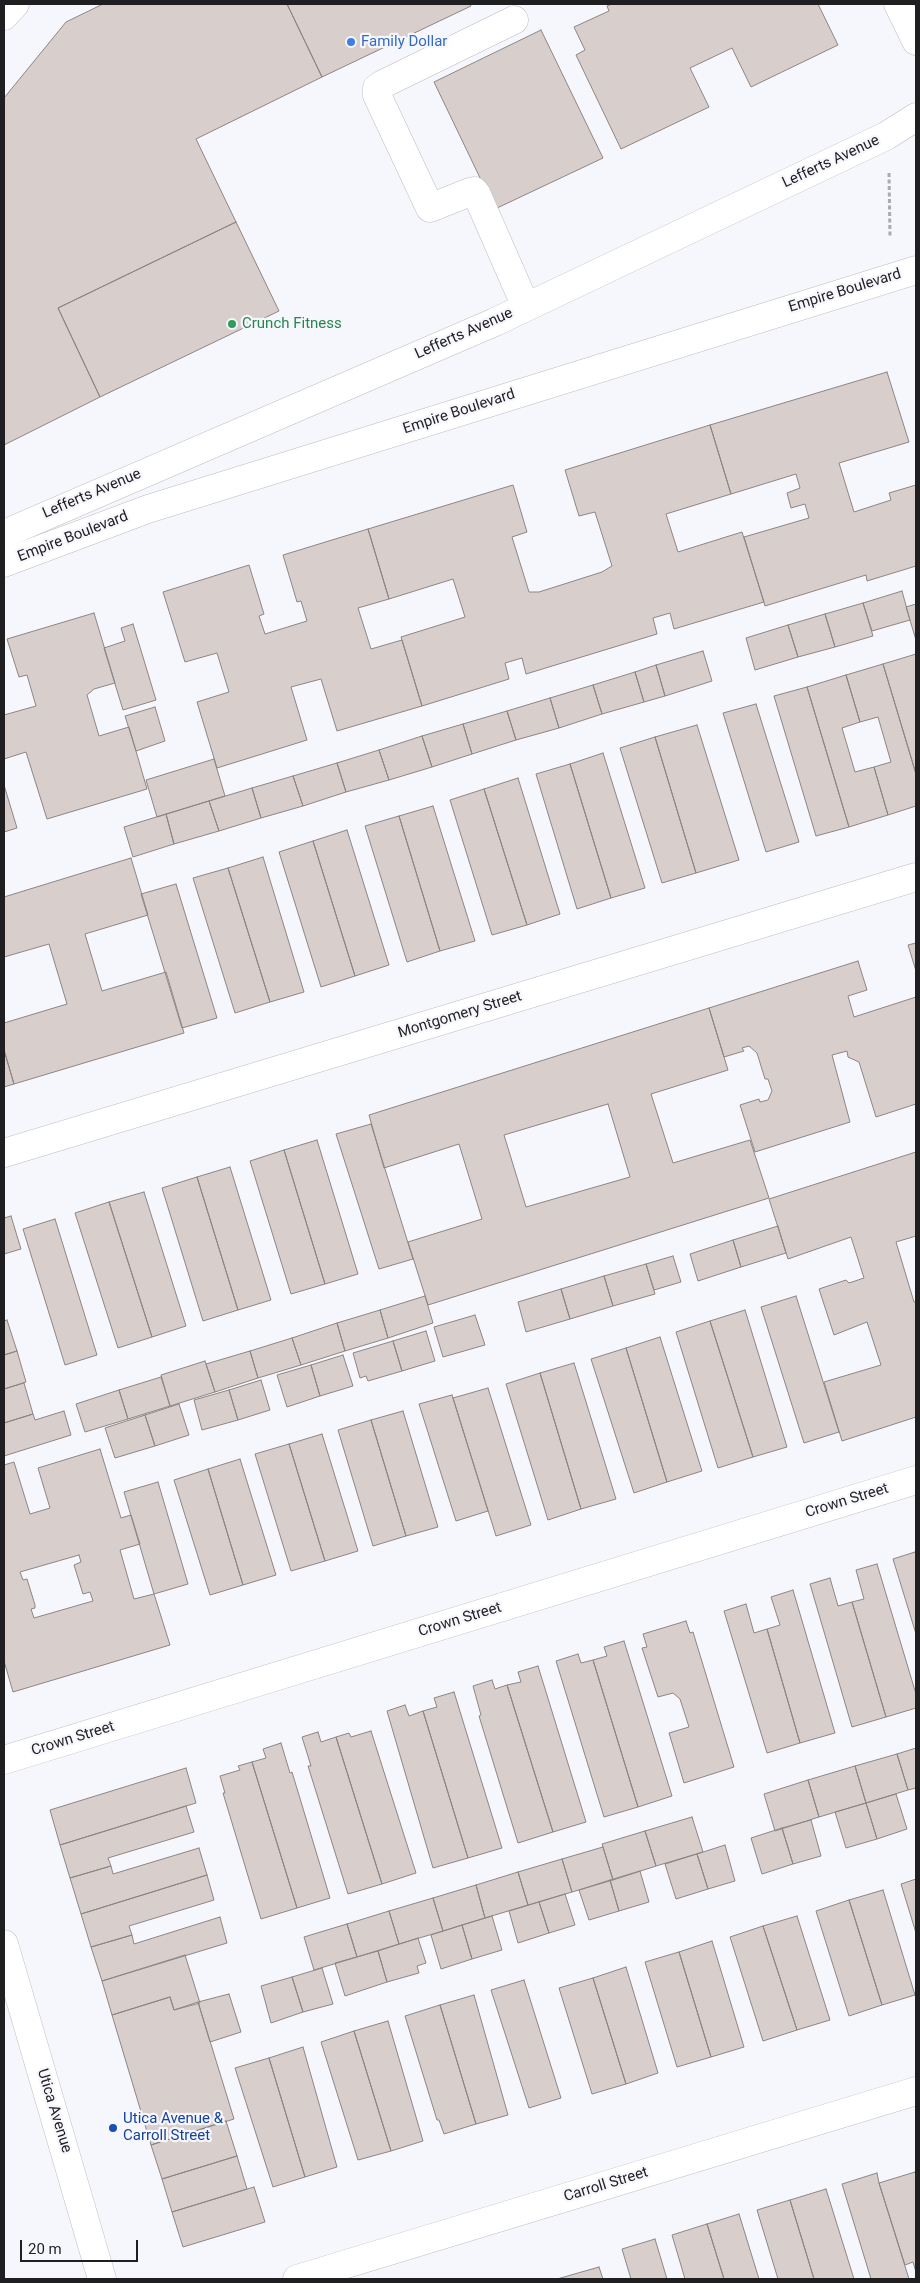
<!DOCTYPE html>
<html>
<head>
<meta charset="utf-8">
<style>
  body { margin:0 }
  #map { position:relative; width:920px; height:2283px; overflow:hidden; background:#f6f6fd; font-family:Roboto,sans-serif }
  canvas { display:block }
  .frame { position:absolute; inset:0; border:5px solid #1f1f21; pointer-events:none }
  .scale { position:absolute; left:20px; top:2240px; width:118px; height:22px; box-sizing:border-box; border:2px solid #1f1f21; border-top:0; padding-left:6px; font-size:15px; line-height:18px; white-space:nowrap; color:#1f1f21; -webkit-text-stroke:4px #f6f6fd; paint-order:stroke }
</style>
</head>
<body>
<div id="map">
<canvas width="920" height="2283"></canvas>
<div class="frame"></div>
<div class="scale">20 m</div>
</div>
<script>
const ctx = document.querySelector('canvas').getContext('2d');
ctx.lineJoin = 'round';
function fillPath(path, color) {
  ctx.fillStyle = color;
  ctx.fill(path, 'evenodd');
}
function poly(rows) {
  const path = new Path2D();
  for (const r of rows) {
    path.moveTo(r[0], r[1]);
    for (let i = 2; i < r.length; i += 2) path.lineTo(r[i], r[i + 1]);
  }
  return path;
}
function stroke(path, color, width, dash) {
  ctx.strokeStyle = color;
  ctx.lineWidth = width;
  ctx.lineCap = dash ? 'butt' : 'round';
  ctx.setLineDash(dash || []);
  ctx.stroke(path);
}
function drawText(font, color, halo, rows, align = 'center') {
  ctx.font = font + ' Roboto,sans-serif';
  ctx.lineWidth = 4.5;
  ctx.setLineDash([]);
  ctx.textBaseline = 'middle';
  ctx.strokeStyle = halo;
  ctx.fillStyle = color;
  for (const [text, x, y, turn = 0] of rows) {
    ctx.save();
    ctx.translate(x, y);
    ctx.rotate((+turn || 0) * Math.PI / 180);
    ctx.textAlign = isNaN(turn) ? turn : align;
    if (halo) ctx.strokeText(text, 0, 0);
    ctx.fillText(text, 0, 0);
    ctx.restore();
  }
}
const building = poly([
  [103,4,287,4,322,77,196,139,236,222,58,308,100,397,4,445,4,98,66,22,103,4],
  [287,4,470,4,471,6,322,77,287,4],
  [612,4,818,4,838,45,751,87,732,48,690,68,709,107,621,149,576,55,585,50,574,27,609,11,607,6,612,4],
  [541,30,603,158,495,209,434,82,541,30],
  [236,222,279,311,100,397,58,308,236,222],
  [887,372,909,442,839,463,854,512,891,500,889,493,916,485,916,566,867,581,866,575,765,606,744,537,809,518,805,504,791,508,787,493,800,488,796,474,731,494,710,425,887,372],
  [710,425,731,494,666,514,678,552,742,532,764,602,674,629,670,613,653,618,657,634,526,674,522,658,505,663,509,679,422,706,401,637,465,617,453,579,389,599,368,529,513,485,527,532,512,537,529,592,539,592,602,572,612,566,595,512,579,516,565,470,710,425],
  [368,529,389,599,358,608,371,649,402,640,422,706,337,731,321,679,291,687,307,740,217,768,197,702,229,692,217,653,185,662,163,592,249,565,264,614,259,616,265,634,307,621,301,601,297,602,283,555,368,529],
  [902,591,910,620,872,631,863,603,902,591],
  [863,603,873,636,835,647,825,614,863,603],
  [916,604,916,640,906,607,916,604],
  [94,613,115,683,94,689,87,695,99,736,129,727,147,789,47,819,26,752,4,759,4,715,36,706,27,675,19,677,7,639,94,613],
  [825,614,835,647,798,657,788,625,825,614],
  [133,624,156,700,123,710,104,648,125,641,121,628,133,624],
  [788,625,798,657,755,670,746,638,788,625],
  [703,651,712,681,665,696,656,665,703,651],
  [916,654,916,774,883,664,916,654],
  [883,664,916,774,916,806,888,815,874,767,891,762,878,717,860,722,846,675,883,664],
  [656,665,665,696,644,702,635,672,656,665],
  [635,672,644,702,602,714,593,685,635,672],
  [846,675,860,722,842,728,855,772,874,767,888,815,849,827,807,687,846,675],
  [593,685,602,714,559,728,550,698,593,685],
  [807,687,849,827,816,836,774,696,807,687],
  [550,698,559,728,516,740,507,711,550,698],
  [756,704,799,842,766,852,723,713,756,704],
  [155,707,165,741,136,751,125,716,155,707],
  [507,711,516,740,472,754,463,724,507,711],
  [463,724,472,754,432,767,422,736,463,724],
  [697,725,739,860,696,873,655,737,697,725],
  [422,736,432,767,389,780,379,750,422,736],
  [655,737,696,873,662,883,620,748,655,737],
  [379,750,389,780,346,792,337,763,379,750],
  [603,753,645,888,611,898,570,764,603,753],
  [214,759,225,796,157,817,146,780,214,759],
  [337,763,346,792,303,806,293,776,337,763],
  [570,764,611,898,577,909,536,774,570,764],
  [293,776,303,806,261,818,252,788,293,776],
  [518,778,560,914,527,925,484,789,518,778],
  [4,785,17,828,4,832,4,785],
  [252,788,261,818,219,831,209,801,252,788],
  [484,789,527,925,492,935,450,800,484,789],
  [209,801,219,831,174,844,166,814,209,801],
  [433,806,475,941,440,951,399,816,433,806],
  [166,814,174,844,133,857,124,827,166,814],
  [399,816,440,951,407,962,365,826,399,816],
  [347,830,389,965,355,976,313,841,347,830],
  [313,841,355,976,321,987,279,852,313,841],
  [263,857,304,992,270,1002,228,868,263,857],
  [131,858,148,915,85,934,102,991,166,972,184,1033,14,1084,4,1050,4,1023,67,1004,49,944,4,957,4,897,131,858],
  [228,868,270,1002,235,1013,193,878,228,868],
  [176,884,217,1018,182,1028,141,894,176,884],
  [916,943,916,971,908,945,916,943],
  [858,961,867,990,848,996,854,1017,916,997,916,1104,876,1117,859,1062,848,1057,847,1051,832,1055,850,1122,755,1152,740,1105,759,1099,760,1102,768,1100,772,1091,768,1079,765,1079,757,1053,749,1046,742,1048,744,1051,724,1057,709,1008,858,961],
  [709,1008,728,1070,651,1094,673,1163,750,1140,769,1198,428,1305,408,1242,482,1219,459,1144,384,1168,369,1115,709,1008],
  [608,1104,630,1177,526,1207,504,1135,608,1104],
  [4,1050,14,1084,4,1087,4,1050],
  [371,1124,413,1259,379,1269,336,1134,371,1124],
  [317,1140,358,1274,325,1284,284,1150,317,1140],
  [284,1150,325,1284,291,1294,250,1161,284,1150],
  [916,1152,916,1236,896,1242,914,1302,916,1302,916,1417,842,1441,824,1382,881,1365,867,1322,834,1335,819,1289,846,1280,849,1283,864,1278,851,1237,788,1259,769,1199,916,1152],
  [230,1167,271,1300,238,1310,197,1177,230,1167],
  [197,1177,238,1310,203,1321,162,1188,197,1177],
  [144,1192,186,1326,152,1337,109,1202,144,1192],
  [109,1202,152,1337,118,1348,75,1213,109,1202],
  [11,1216,21,1249,4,1254,4,1218,11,1216],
  [55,1219,97,1355,65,1365,23,1229,55,1219],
  [778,1226,786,1253,741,1267,733,1240,778,1226],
  [733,1240,741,1267,698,1281,690,1254,733,1240],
  [673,1256,681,1282,654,1290,646,1264,673,1256],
  [646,1264,655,1294,613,1306,604,1276,646,1264],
  [604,1276,613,1306,570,1319,561,1289,604,1276],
  [561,1289,570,1319,526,1332,518,1302,561,1289],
  [425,1296,433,1323,388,1338,380,1310,425,1296],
  [796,1296,839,1432,804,1443,761,1307,796,1296],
  [380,1310,388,1338,345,1351,337,1323,380,1310],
  [745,1310,787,1447,753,1457,710,1321,745,1310],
  [475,1315,485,1345,443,1357,434,1327,475,1315],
  [7,1320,17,1351,4,1355,4,1321,7,1320],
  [710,1321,753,1457,718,1468,676,1332,710,1321],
  [337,1323,345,1351,301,1365,292,1338,337,1323],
  [426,1331,435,1361,402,1371,393,1341,426,1331],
  [660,1337,702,1471,667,1482,626,1348,660,1337],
  [292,1338,301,1365,258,1378,250,1351,292,1338],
  [393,1341,402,1371,368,1381,366,1376,360,1378,353,1353,393,1341],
  [626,1348,667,1482,634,1493,591,1359,626,1348],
  [17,1351,26,1382,4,1389,4,1355,17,1351],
  [250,1351,258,1378,215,1392,206,1364,250,1351],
  [343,1355,353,1386,320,1396,311,1365,343,1355],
  [205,1361,215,1392,170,1406,161,1375,205,1361],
  [574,1363,616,1499,581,1509,540,1373,574,1363],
  [311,1365,320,1396,287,1407,277,1375,311,1365],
  [540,1373,581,1509,548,1520,506,1384,540,1373],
  [161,1377,170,1406,128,1419,119,1390,161,1377],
  [261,1380,270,1410,238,1420,229,1390,261,1380],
  [24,1383,33,1414,4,1423,4,1389,24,1383],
  [488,1388,531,1525,496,1536,453,1398,488,1388],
  [119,1390,128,1419,85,1432,76,1404,119,1390],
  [229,1390,238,1420,202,1430,194,1400,229,1390],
  [452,1395,488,1511,456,1521,419,1404,452,1395],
  [179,1404,189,1435,155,1446,145,1415,179,1404],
  [64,1411,71,1435,4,1456,4,1423,33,1414,35,1420,64,1411],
  [403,1411,438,1527,406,1536,371,1420,403,1411],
  [145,1415,155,1446,115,1458,105,1428,145,1415],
  [371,1420,406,1536,373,1546,338,1430,371,1420],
  [322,1434,358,1551,325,1561,289,1444,322,1434],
  [289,1444,325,1561,291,1571,255,1454,289,1444],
  [100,1449,121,1518,131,1515,140,1544,120,1550,134,1599,154,1594,170,1645,13,1692,4,1661,4,1465,14,1462,30,1514,50,1508,38,1468,100,1449],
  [79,1555,81,1562,74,1565,83,1594,90,1592,93,1601,34,1618,31,1609,35,1608,35,1605,27,1579,23,1580,20,1572,79,1555],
  [240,1459,276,1575,243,1585,208,1469,240,1459],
  [208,1469,243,1585,210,1595,174,1480,208,1469],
  [158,1482,188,1584,154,1594,124,1492,158,1482],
  [915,1552,916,1555,916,1634,893,1559,915,1552],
  [877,1564,916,1694,916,1708,886,1717,852,1602,864,1599,856,1570,877,1564],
  [830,1578,838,1606,852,1602,886,1717,852,1727,810,1584,830,1578],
  [793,1590,835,1733,800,1743,767,1629,780,1625,771,1597,793,1590],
  [746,1604,754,1633,767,1629,800,1743,767,1753,724,1611,746,1604],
  [686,1621,690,1633,693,1632,734,1767,684,1783,669,1733,689,1727,680,1699,673,1693,658,1697,642,1648,647,1647,643,1634,686,1621],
  [624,1641,672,1796,638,1807,593,1660,607,1656,604,1647,624,1641],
  [578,1654,581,1663,593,1660,638,1807,604,1817,556,1661,578,1654],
  [538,1666,586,1822,553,1832,507,1685,521,1682,518,1672,538,1666],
  [492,1680,495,1689,507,1685,553,1832,518,1843,479,1716,481,1715,473,1686,492,1680],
  [454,1692,502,1848,468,1858,423,1711,437,1707,434,1698,454,1692],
  [405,1705,409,1716,423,1711,468,1858,433,1868,387,1711,405,1705],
  [371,1731,416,1873,382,1884,336,1737,349,1733,351,1737,371,1731],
  [318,1732,321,1742,336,1737,382,1884,348,1894,308,1766,311,1766,302,1737,318,1732],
  [281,1743,290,1773,292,1772,330,1898,297,1908,252,1762,266,1758,263,1749,281,1743],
  [916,1748,916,1788,908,1790,897,1754,916,1748],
  [897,1754,908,1790,866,1803,855,1766,897,1754],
  [252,1762,297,1908,261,1919,223,1793,225,1793,220,1776,240,1770,238,1766,252,1762],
  [855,1766,866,1803,819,1817,808,1780,855,1766],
  [186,1768,196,1803,60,1845,50,1810,186,1768],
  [808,1780,819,1817,775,1831,764,1794,808,1780],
  [896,1794,907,1829,877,1839,866,1803,896,1794],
  [866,1803,877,1839,846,1848,835,1812,866,1803],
  [186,1806,194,1832,108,1858,111,1866,70,1878,60,1845,186,1806],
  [692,1817,703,1852,656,1866,645,1831,692,1817],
  [811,1820,821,1856,793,1864,782,1828,811,1820],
  [782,1828,793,1864,762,1874,751,1838,782,1828],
  [645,1831,656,1866,613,1880,602,1844,645,1831],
  [725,1845,735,1881,708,1889,697,1854,725,1845],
  [603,1847,613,1880,572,1892,562,1859,603,1847],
  [199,1848,207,1875,81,1914,70,1878,111,1866,113,1874,199,1848],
  [697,1854,708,1889,676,1899,665,1864,697,1854],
  [562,1859,572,1892,528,1905,518,1872,562,1859],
  [640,1871,649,1902,619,1911,610,1880,640,1871],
  [518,1872,528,1905,485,1918,476,1885,518,1872],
  [207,1875,214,1900,129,1926,132,1935,91,1947,81,1914,207,1875],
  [916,1879,916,1933,901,1884,916,1879],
  [610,1880,619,1911,589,1920,579,1890,610,1880],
  [476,1885,485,1918,443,1931,433,1898,476,1885],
  [883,1890,915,1995,882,2005,849,1900,883,1890],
  [565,1894,575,1925,549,1933,539,1902,565,1894],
  [433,1898,443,1931,399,1944,389,1911,433,1898],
  [849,1900,882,2005,849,2016,816,1911,849,1900],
  [539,1902,549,1933,518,1943,509,1911,539,1902],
  [389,1911,399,1944,357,1957,347,1924,389,1911],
  [492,1916,502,1950,472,1959,462,1925,492,1916],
  [797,1916,830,2020,797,2030,763,1926,797,1916],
  [220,1917,227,1943,102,1981,91,1947,132,1935,134,1944,220,1917],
  [347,1924,357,1957,314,1970,304,1937,347,1924],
  [462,1925,472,1959,441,1969,431,1935,462,1925],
  [763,1926,797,2030,763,2041,730,1937,763,1926],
  [418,1938,426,1963,417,1966,419,1973,387,1982,378,1951,418,1938],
  [712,1941,744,2047,711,2057,679,1952,712,1941],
  [378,1951,387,1982,345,1996,335,1963,378,1951],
  [679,1952,711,2057,677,2067,645,1962,679,1952],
  [185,1955,200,2003,174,2010,170,1997,112,2015,102,1981,185,1955],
  [626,1967,658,2073,626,2084,593,1978,626,1967],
  [322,1968,333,2004,303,2012,292,1977,322,1968],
  [292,1977,303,2012,271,2023,261,1986,292,1977],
  [593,1978,626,2084,592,2094,559,1988,593,1978],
  [524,1980,561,2098,529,2108,491,1990,524,1980],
  [229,1994,241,2032,210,2042,198,2002,229,1994],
  [474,1995,508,2115,476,2124,440,2005,474,1995],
  [170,1997,174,2010,198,2002,234,2119,151,2145,112,2015,170,1997],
  [440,2005,476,2124,444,2134,439,2120,437,2120,405,2016,440,2005],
  [388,2021,423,2141,391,2151,354,2031,388,2021],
  [354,2031,391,2151,358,2160,321,2042,354,2031],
  [303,2047,337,2167,305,2177,269,2058,303,2047],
  [269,2058,305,2177,273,2187,235,2068,269,2058],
  [226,2121,237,2156,162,2179,151,2145,226,2121],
  [237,2156,247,2189,172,2212,162,2179,237,2156],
  [915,2172,916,2175,916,2272,913,2262,905,2265,879,2183,915,2172],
  [877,2173,879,2183,909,2279,871,2279,842,2184,877,2173],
  [254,2187,265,2222,183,2247,172,2212,254,2187],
  [826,2189,854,2279,814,2279,790,2200,826,2189],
  [790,2200,814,2279,778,2279,757,2210,790,2200],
  [739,2214,759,2279,724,2279,707,2224,739,2214],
  [707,2224,724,2279,685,2279,672,2235,707,2224],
  [655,2239,667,2279,631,2279,622,2249,655,2239],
  [599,2267,603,2279,557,2279,599,2267]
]);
fillPath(building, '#d8cfcd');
stroke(building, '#8d8583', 1);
const minor = poly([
  [898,4,916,41],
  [514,20,383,84,377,88,377,95,430,208,470,192,474,191,477,195,526,307],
  [4,534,495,322,886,136,916,117],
  [4,1153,916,877],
  [4,1760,916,1480],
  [297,2279,916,2091]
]);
const major = poly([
  [4,16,15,4],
  [4,563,148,509,916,270],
  [4,1944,102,2279]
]);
stroke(minor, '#bcbcc3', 29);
stroke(major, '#bcbcc3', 29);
stroke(poly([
  [889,173,890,237]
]), '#a9a9ae', 3, [4, 2.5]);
stroke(minor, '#fff', 28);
stroke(major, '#fff', 28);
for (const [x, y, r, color] of [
  [351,42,5,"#3f7fe0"],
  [232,324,5,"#2e9e5b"],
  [113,2128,5,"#1a4fb4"]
]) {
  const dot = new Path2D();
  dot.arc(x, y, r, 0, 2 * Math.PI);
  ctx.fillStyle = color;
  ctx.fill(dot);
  stroke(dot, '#f6f6fd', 2);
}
drawText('15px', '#366cbe', '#f6f6fd', [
  ["Family Dollar",361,42]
], 'left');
drawText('15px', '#1f1f21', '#f6f6fd', [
  ["Lefferts Avenue",831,162,-25],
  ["Empire Boulevard",845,291,-17],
  ["Lefferts Avenue",464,334,-24],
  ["Empire Boulevard",459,412,-18],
  ["Lefferts Avenue",92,494,-23],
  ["Empire Boulevard",73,537,-21],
  ["Montgomery Street",460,1015,-17],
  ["Crown Street",847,1501,-17],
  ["Crown Street",460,1620,-17],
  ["Crown Street",73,1739,-17],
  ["Utica Avenue",54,2111,73],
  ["Carroll Street",606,2185,-17]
]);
drawText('15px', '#27864d', '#f6f6fd', [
  ["Crunch Fitness",242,324]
], 'left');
drawText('15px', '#164399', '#f6f6fd', [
  ["Utica Avenue &",123,2119],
  ["Carroll Street",123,2136]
], 'left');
</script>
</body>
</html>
